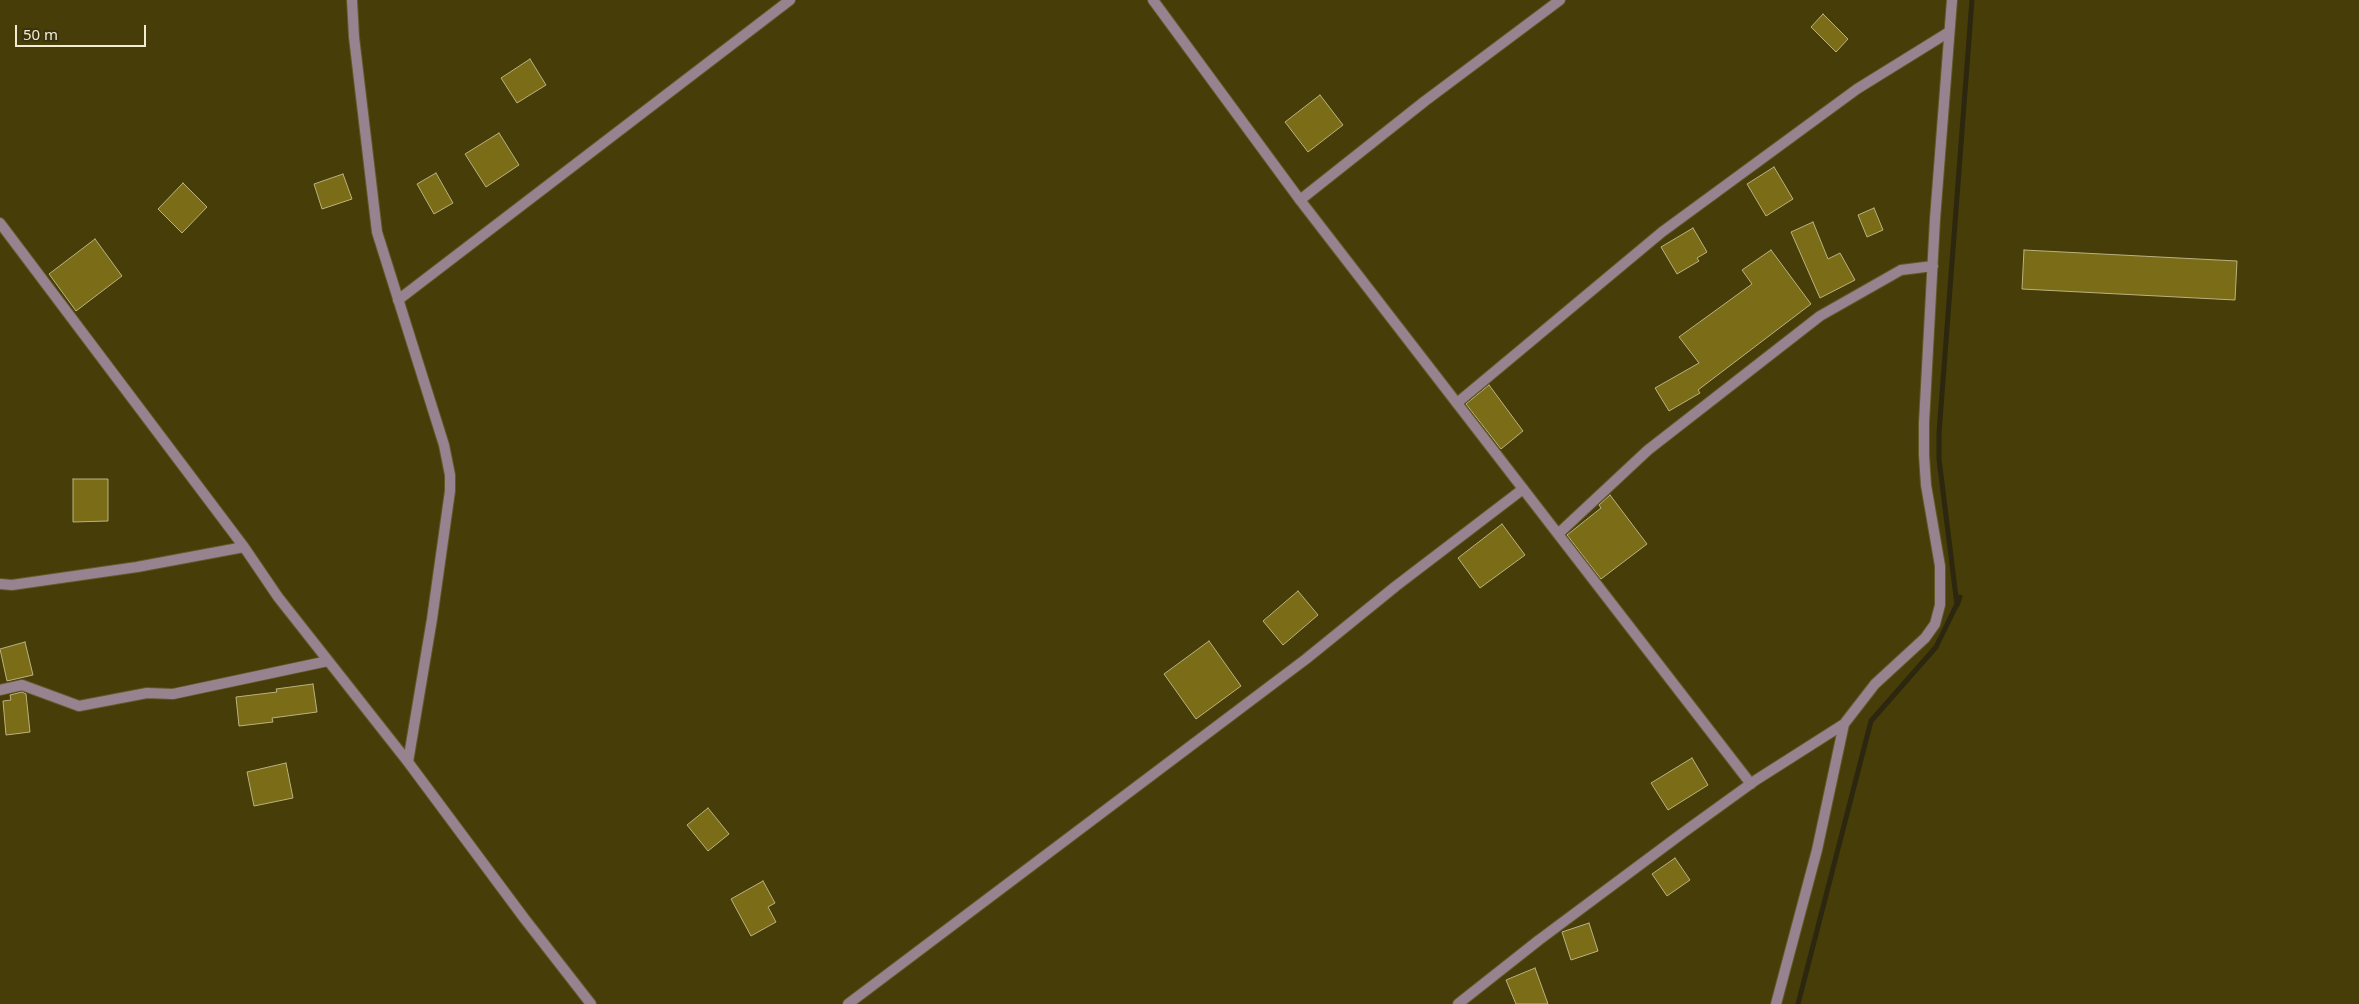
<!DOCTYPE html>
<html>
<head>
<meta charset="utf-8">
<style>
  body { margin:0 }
  #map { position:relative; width:2359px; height:1004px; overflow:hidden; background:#463d08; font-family:"Noto Sans",sans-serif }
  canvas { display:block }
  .scale { position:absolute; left:15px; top:25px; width:131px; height:22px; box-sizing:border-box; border:2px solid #f1ecd2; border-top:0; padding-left:6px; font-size:15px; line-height:18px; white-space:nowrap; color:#f1ecd2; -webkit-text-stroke:4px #3a330d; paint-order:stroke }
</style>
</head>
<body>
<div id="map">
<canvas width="2359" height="1004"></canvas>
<div class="scale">50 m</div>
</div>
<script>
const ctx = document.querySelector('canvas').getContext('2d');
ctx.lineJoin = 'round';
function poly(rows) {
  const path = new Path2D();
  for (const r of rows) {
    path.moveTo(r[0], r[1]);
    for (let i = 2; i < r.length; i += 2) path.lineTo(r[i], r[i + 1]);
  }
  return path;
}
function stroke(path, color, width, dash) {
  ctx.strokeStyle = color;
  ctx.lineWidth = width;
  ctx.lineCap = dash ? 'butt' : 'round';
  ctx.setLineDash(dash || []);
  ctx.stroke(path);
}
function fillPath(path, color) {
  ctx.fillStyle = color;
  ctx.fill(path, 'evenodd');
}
stroke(poly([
  [1960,597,1957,605,1939,459,1939,433,1972,0],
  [1798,1004,1871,721,1936,647,1957,604]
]), '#2c270e', 5);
const building = poly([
  [1823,14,1848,39,1836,52,1811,27,1823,14],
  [530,59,546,85,517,103,501,78,530,59],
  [1320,95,1343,125,1308,152,1285,122,1320,95],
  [499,133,519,165,486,187,465,154,499,133],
  [1774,167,1793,199,1766,216,1747,184,1774,167],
  [436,173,453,203,434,214,417,184,436,173],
  [343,174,352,199,322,209,314,184,343,174],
  [183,183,207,207,182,233,158,209,183,183],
  [1874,208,1883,230,1867,237,1858,215,1874,208],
  [1813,222,1828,259,1840,253,1855,280,1820,298,1791,232,1813,222],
  [1693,228,1707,252,1697,258,1699,261,1677,274,1661,247,1693,228],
  [95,239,122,276,76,311,49,274,95,239],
  [1771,250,1811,304,1698,390,1700,393,1669,411,1655,388,1699,363,1679,337,1752,284,1742,270,1771,250],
  [2024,250,2237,261,2235,300,2022,289,2024,250],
  [1489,385,1523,431,1501,449,1466,404,1489,385],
  [73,479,108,479,108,521,73,522,73,479],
  [1610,495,1647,544,1601,579,1567,535,1601,508,1599,505,1610,495],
  [1502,524,1525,555,1480,588,1458,558,1502,524],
  [1298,591,1318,615,1283,645,1263,621,1298,591],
  [1209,641,1241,686,1196,719,1164,674,1209,641],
  [25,642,33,675,7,681,0,649,25,642],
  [313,684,317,712,272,718,273,722,239,726,236,697,277,692,276,689,313,684],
  [22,692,26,694,30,732,6,735,3,701,11,700,10,695,22,692],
  [1692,758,1708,785,1668,810,1651,783,1692,758],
  [286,763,293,798,254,806,247,772,286,763],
  [708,808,729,834,708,851,687,825,708,808],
  [1675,858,1690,880,1667,896,1652,874,1675,858],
  [763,881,775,903,768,907,776,922,751,936,731,899,763,881],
  [1589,923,1598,951,1571,960,1562,932,1589,923],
  [1535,968,1548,1004,1516,1004,1506,980,1535,968]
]);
fillPath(building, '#7b6c18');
stroke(building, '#bcb27f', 1);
const lane = poly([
  [1300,200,1425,101,1560,0],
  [398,300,790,0],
  [1457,403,1662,232,1857,89,1949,32],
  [848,1004,1306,659,1396,586,1523,489]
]);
const street = poly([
  [352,0,354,37,377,232,444,445,450,475,450,491,432,619,408,762],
  [1153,0,1300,200,1751,784],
  [0,223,244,547,278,597,408,762,524,918,591,1004],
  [1558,534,1648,450,1820,316,1901,270,1933,266],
  [0,584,12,585,137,567,244,547],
  [0,690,22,685,79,706,147,693,173,694,328,661],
  [1458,1004,1539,940,1684,832,1756,780,1844,724,1875,684,1925,638,1935,624,1940,605,1940,566,1926,485,1924,455,1924,423,1935,219,1952,0],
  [1776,1004,1817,850,1844,724]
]);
stroke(lane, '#615928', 12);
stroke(street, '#615928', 12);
stroke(lane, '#978390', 10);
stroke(street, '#978390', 10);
</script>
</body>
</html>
